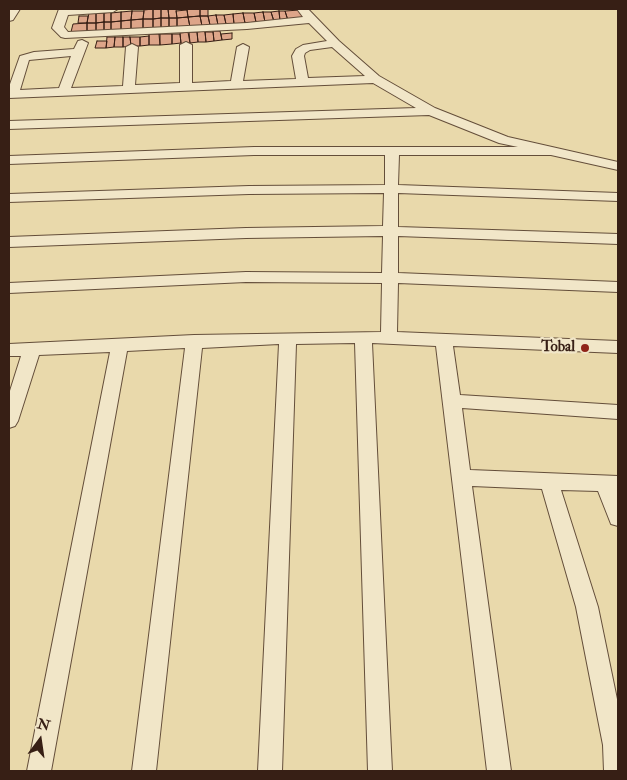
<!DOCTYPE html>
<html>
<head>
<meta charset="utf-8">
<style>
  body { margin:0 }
  #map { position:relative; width:627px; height:780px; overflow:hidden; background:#e9d9ab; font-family:"IM FELL Double Pica",serif }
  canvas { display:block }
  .frame { position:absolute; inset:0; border:10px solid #371f15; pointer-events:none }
  .north { position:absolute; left:15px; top:715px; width:50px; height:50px; -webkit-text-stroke:4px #f1e6c8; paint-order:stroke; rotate:14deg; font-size:14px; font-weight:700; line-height:20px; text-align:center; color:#371f15 }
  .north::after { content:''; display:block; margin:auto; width:18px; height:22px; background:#371f15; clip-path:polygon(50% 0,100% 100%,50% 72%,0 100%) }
</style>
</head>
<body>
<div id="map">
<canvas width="627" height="780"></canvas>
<div class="frame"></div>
<div class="north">N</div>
</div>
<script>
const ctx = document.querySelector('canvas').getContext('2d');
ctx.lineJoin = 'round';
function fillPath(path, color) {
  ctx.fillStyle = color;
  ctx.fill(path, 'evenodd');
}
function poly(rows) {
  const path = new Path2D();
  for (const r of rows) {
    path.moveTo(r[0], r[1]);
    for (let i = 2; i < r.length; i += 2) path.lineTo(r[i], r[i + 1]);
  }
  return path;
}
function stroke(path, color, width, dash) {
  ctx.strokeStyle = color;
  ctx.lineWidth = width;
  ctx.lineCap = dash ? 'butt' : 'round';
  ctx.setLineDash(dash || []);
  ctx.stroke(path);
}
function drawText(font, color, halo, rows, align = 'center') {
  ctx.font = font + ' "IM FELL Double Pica",serif';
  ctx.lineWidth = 4.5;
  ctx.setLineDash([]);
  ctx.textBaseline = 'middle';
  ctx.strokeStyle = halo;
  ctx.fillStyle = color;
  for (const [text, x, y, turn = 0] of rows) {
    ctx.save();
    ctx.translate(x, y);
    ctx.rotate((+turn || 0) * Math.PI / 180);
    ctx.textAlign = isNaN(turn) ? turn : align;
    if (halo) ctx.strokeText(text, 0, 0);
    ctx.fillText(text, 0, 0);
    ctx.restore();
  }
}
const building = poly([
  [153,9,161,9,161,18,153,19,153,9],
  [153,9,153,19,143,19,144,10,153,9],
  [161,9,168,9,169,18,161,18,161,9],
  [168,9,176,9,177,18,169,18,168,9],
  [187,9,200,9,200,16,188,17,187,9],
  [200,9,208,9,208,16,200,16,200,9],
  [187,10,188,17,177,18,176,11,187,10],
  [300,10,304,20,288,21,285,11,300,10],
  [132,11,144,11,143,19,131,20,132,11],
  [132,11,131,20,121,21,121,12,132,11],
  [279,11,285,11,288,20,280,21,279,11],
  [279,11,280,21,274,21,271,12,279,11],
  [111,12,111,22,104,22,104,13,111,12],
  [121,12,121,21,111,22,111,13,121,12],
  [263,12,271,12,274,22,265,22,263,12],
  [263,12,265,22,256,22,254,13,263,12],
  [89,13,96,13,96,23,87,23,89,13],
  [96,13,104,13,104,22,96,23,96,13],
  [243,13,254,13,256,22,245,23,243,13],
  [243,13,245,23,234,24,233,14,243,13],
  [233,14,234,24,226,24,224,15,233,14],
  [216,15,224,15,226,24,218,25,216,15],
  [216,15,218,25,210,25,208,16,216,15],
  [79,16,88,16,87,23,78,23,79,16],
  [200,16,208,16,210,25,202,26,200,16],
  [200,16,202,26,190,27,188,17,200,16],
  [188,17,190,27,177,28,177,18,188,17],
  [161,18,169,18,169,28,161,28,161,18],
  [161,18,161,28,153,29,153,19,161,18],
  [169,18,177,18,177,27,169,28,169,18],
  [143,19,153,19,153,29,143,29,143,19],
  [143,19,143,29,131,30,131,20,143,19],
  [131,20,131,30,121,31,121,21,131,20],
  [121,21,121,31,111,32,111,22,121,21],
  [104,22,111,22,111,32,104,32,104,22],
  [104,22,104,32,96,33,96,23,104,22],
  [87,23,96,23,96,33,87,33,87,23],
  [87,23,87,33,74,34,71,32,73,24,87,23],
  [205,31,206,42,198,42,197,32,205,31],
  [213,31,220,31,222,40,214,41,213,31],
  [188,32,197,32,198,42,190,43,188,32],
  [189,32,190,43,181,44,180,33,189,32],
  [205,32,213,32,214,41,206,42,205,32],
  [232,33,232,39,222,40,221,34,232,33],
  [149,34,160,34,160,45,149,45,149,34],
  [159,34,172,34,172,44,160,45,159,34],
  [172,34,180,34,181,43,172,44,172,34],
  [149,36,149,45,140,46,140,37,149,36],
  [107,37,115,37,114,47,106,48,107,37],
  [115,37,123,37,123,47,114,47,115,37],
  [123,37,130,37,131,46,123,47,123,37],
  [130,37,140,37,140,46,131,46,130,37],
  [97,41,107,41,106,48,95,48,97,41]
]);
fillPath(building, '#dda589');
stroke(building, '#371f15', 1);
const minor = poly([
  [10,9,20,9,13,20,9,21,10,9],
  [59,9,118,9,113,12,68,15,64,27,68,32,247,23,303,17,297,9,308,9,339,41,379,76,435,108,508,137,618,162,618,170,551,155,399,155,398,185,618,193,618,201,398,193,398,227,618,234,618,244,398,236,398,273,618,282,618,292,398,283,397,332,618,341,618,353,453,346,460,395,618,405,618,419,462,408,470,470,618,476,618,526,611,524,598,491,561,490,598,607,618,704,618,771,604,771,603,745,576,607,542,489,472,486,511,771,487,771,436,346,372,343,392,771,368,771,355,343,296,344,282,771,258,771,279,344,202,348,156,771,132,771,185,348,127,351,51,771,27,771,110,352,39,355,18,421,15,426,9,428,9,394,21,356,9,356,9,344,194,335,381,332,382,283,246,282,9,293,9,283,246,272,382,273,383,236,246,238,9,247,9,237,246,228,383,226,384,193,249,194,9,202,9,194,249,186,385,185,385,155,254,155,9,164,9,156,254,147,518,147,499,143,429,115,9,129,9,121,416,108,373,83,9,98,9,87,20,56,34,52,74,49,78,41,82,40,88,43,71,88,123,86,126,47,132,44,138,47,135,85,180,83,180,45,186,42,192,45,192,83,231,81,237,47,243,44,249,47,243,81,296,79,292,56,296,49,303,45,327,41,309,23,247,29,65,38,61,37,52,28,59,9],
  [332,47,365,76,308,78,304,56,305,53,310,50,332,47],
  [71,56,59,88,20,90,29,60,71,56]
]);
stroke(minor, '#644e3a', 2);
fillPath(minor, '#f1e6c8');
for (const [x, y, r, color] of [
  [585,348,5,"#8f2418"]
]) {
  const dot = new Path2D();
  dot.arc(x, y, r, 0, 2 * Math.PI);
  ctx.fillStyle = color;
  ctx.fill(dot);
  stroke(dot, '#f1e6c8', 2);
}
drawText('bold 15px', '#371f15', '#f1e6c8', [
  ["Tobal",575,348]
], 'right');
</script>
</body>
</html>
